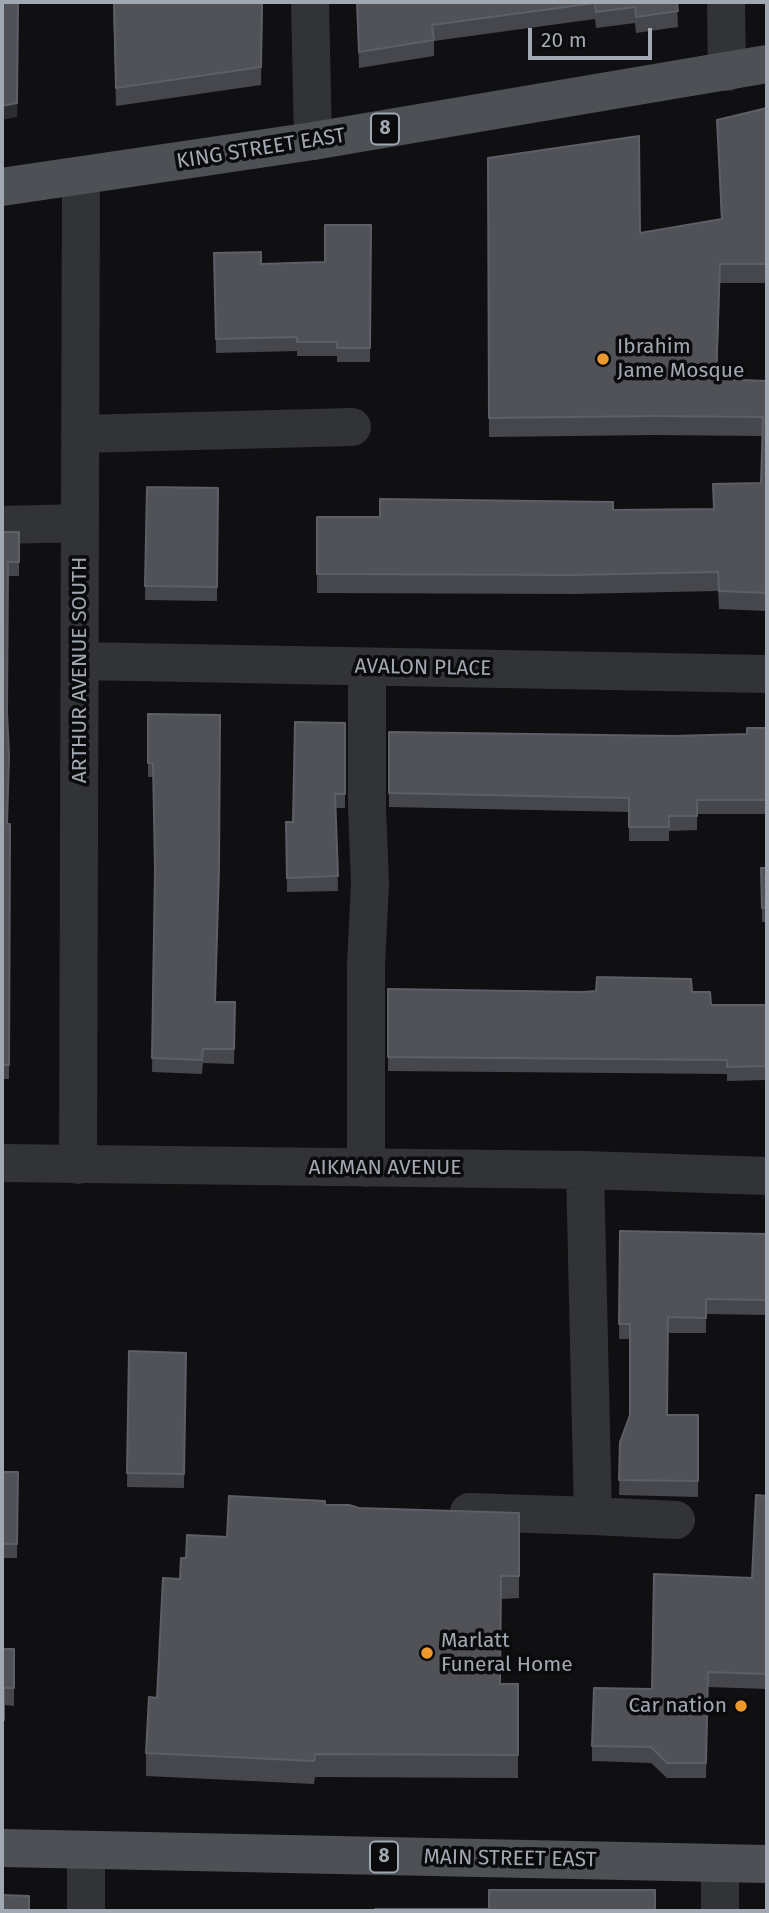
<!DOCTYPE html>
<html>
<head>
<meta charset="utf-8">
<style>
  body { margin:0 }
  #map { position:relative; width:769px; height:1913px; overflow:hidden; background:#101012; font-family:"Fira Sans",sans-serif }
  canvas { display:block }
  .frame { position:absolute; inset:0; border:4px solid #a2a8b2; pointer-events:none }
  .scale { position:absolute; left:528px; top:28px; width:124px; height:32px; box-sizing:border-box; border:4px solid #a2a8b2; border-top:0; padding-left:9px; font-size:21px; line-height:24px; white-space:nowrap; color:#a2a8b2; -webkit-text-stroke:5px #0b0b0d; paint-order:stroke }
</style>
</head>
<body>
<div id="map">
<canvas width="769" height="1913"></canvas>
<div class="frame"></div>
<div class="scale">20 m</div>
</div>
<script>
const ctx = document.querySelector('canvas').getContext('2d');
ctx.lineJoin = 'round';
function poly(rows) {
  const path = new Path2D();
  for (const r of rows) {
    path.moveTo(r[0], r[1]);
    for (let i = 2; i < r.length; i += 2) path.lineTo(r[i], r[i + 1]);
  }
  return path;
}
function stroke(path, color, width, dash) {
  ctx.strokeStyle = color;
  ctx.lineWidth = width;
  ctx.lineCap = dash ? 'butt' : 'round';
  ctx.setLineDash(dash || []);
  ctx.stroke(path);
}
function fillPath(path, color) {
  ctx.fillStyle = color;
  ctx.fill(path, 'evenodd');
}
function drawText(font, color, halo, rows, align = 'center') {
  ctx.font = font + ' "Fira Sans",sans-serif';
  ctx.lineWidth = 7;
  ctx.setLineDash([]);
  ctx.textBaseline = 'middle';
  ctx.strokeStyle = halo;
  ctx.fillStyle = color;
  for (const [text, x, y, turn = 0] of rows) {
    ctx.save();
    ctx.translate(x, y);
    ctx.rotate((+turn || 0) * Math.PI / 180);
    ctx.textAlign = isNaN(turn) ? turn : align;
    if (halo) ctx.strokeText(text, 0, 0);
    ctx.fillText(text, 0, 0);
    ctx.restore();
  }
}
stroke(poly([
  [310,2,313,141],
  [726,2,727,72],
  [80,434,352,427],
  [2,525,80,523],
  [80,661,767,674],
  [2,1163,585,1170,767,1176],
  [78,1165,81,176],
  [366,1168,366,964,370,884,367,807,367,667],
  [469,1512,593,1516,585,1170],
  [593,1516,676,1520],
  [86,1851,86,1911],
  [720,1864,720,1911]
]), '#313336', 38);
stroke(poly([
  [2,187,313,141,767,64],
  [2,1848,767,1864]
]), '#4d5055', 38);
fillPath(poly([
  [113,2,263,2,261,85,116,106],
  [357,2,677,2,678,27,636,33,635,23,596,28,595,19,434,41,434,56,359,68],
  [767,108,767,283,720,283,717,379,767,381,767,611,719,609,718,591,574,594,317,593,317,517,380,517,613,510,713,509,761,483,762,436,653,435,489,437,488,158,640,233,721,219,717,120],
  [371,225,370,362,337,362,337,356,297,356,297,351,216,353,214,253,261,264,325,262],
  [147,487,218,488,217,601,145,600],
  [2,532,19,532,19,576,8,576,7,824,10,824,9,1079,2,1079],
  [148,714,216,1002,235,1016,234,1064,203,1063,202,1074,152,1072,155,875,153,777,148,777],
  [345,723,345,808,336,808,338,891,287,892,286,822,293,822],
  [767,728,767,814,697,814,697,830,669,831,669,841,629,841,629,812,389,807,389,732,674,736,747,734],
  [761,868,767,868,767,922,762,922],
  [388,989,583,992,692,992,711,1005,767,1005,767,1080,727,1081,727,1074,388,1071],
  [620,1231,767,1234,767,1315,706,1314,706,1333,668,1333,668,1415,698,1415,698,1497,619,1495,620,1442,630,1415,630,1339,619,1339],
  [129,1351,186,1353,184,1488,127,1487],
  [2,1472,18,1472,17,1558,2,1558],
  [767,1496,767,1689,708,1687,706,1778,667,1778,651,1763,592,1761,592,1746,652,1689,752,1578],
  [325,1505,359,1508,519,1513,519,1598,501,1599,500,1684,518,1684,518,1778,315,1777,314,1784,146,1776,146,1753,180,1579,227,1537],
  [2,1649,14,1649,14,1706,4,1705,4,1738,2,1738]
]), '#46474d');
fillPath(poly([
  [19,2,17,117,2,120,2,106]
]), '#2c2d31');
const building = poly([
  [2,2,18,2,17,103,2,106,2,2],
  [114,2,262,2,261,67,116,88,114,2],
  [357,2,677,2,678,11,636,17,635,7,596,12,595,3,432,25,434,40,359,52,357,2],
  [767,108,767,264,720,264,716,379,767,381,767,593,719,591,718,572,574,575,317,574,317,517,380,517,380,499,613,502,613,510,714,509,713,484,761,483,763,417,653,416,489,418,488,158,639,136,640,233,722,219,717,120,767,108],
  [325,225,371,225,370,348,337,348,337,342,297,342,297,337,216,339,214,253,261,252,261,264,325,262,325,225],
  [147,487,218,488,217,587,145,586,147,487],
  [2,532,19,532,19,562,8,562,7,711,9,756,7,824,10,824,9,1065,2,1065,2,532],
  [148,714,220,715,219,869,215,1002,235,1002,234,1049,203,1049,202,1060,152,1058,155,869,153,763,148,763,148,714],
  [295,722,345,723,345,794,335,794,338,876,287,878,286,822,293,822,295,722],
  [747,728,767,728,767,800,697,800,697,816,669,816,669,827,629,827,629,798,389,793,389,732,674,736,747,734,747,728],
  [761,868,767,868,767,908,762,908,761,868],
  [597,977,691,979,692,992,710,992,711,1005,767,1005,767,1066,727,1067,727,1060,388,1057,388,989,583,992,596,991,597,977],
  [620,1231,767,1234,767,1300,706,1299,706,1318,668,1317,667,1415,698,1415,698,1481,619,1480,620,1442,630,1415,630,1324,619,1324,620,1231],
  [129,1351,186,1353,184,1474,127,1473,129,1351],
  [2,1472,18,1472,17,1544,2,1544,2,1472],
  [756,1495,767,1496,767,1674,708,1672,706,1763,667,1763,651,1747,592,1746,594,1688,652,1689,654,1574,752,1578,756,1495],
  [229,1496,325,1501,325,1505,349,1505,359,1508,519,1513,519,1576,501,1576,500,1684,518,1684,518,1755,315,1754,314,1761,146,1753,149,1697,157,1698,163,1578,180,1579,181,1558,186,1558,187,1535,227,1537,229,1496],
  [2,1649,14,1649,14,1688,4,1688,4,1720,2,1720,2,1649],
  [489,1890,655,1890,655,1911,375,1911,375,1909,489,1909,489,1890],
  [2,1895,29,1896,29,1911,2,1911,2,1895]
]);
fillPath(building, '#505258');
stroke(building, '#5d5f66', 2);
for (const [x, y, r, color] of [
  [603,359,7,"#ed982d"],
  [427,1653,7,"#ed982d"],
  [741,1706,7,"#ed982d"]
]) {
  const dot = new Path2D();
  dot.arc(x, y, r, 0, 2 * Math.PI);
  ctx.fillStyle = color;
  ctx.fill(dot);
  stroke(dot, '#0b0b0d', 2.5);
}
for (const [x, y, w] of [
  [385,129,28],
  [384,1857,28]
]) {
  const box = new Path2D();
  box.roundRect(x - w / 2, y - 15.5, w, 31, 5);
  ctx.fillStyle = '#0b0b0d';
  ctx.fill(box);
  stroke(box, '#a2a8b2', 2);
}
drawText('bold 19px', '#a2a8b2', null, [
  ["8",385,129],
  ["8",384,1857]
]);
drawText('21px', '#a2a8b2', '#0b0b0d', [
  ["KING STREET EAST",261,149,-9],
  ["AVALON PLACE",423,668,1],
  ["ARTHUR AVENUE SOUTH",80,670,-90],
  ["AIKMAN AVENUE",385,1168],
  ["MAIN STREET EAST",510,1859,1]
]);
drawText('21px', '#a2a8b2', '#0b0b0d', [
  ["Ibrahim",617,347],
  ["Jame Mosque",617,371],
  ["Marlatt",441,1641],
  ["Funeral Home",441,1665],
  ["Car nation",727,1706,"right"]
], 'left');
</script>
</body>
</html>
